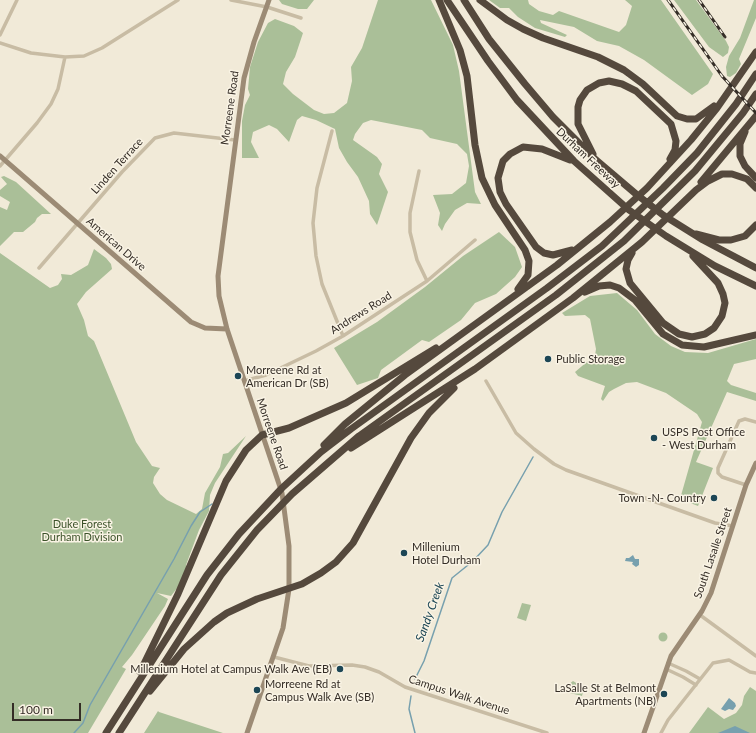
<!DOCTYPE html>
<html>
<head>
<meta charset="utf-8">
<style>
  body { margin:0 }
  #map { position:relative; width:756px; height:733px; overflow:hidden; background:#f1ead8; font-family:Lato,sans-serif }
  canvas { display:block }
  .scale { position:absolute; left:12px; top:703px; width:69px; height:18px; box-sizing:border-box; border:2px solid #342d26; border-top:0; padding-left:5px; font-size:12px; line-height:14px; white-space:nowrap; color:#342d26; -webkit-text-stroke:3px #f9f3e4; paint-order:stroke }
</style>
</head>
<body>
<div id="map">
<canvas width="756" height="733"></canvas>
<div class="scale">100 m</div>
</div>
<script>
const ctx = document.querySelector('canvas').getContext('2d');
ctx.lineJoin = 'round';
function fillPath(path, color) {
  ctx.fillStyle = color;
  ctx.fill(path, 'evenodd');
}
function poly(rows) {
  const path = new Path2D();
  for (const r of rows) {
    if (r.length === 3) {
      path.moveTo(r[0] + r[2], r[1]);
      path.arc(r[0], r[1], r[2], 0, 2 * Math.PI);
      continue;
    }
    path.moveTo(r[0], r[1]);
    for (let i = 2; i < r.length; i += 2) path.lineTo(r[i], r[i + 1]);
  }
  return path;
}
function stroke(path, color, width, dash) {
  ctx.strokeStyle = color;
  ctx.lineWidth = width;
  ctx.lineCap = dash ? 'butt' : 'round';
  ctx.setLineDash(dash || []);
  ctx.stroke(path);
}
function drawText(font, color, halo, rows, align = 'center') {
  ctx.font = font + ' Lato,sans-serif';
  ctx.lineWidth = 3;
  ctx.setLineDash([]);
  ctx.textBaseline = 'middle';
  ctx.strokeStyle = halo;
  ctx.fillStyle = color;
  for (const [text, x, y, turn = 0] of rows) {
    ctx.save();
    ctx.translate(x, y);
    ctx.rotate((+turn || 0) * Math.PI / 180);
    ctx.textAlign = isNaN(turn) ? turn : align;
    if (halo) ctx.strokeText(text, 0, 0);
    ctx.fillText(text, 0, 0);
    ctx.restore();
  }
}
fillPath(poly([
  [279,0,314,0,307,9,298,9,282,4],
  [378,0,431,0,453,45,459,71,475,192,481,204,467,203,455,210,445,224,442,231,438,225,440,213,433,195,452,194,466,183,469,166,467,154,457,144,430,138,422,130,371,120,363,123,355,134,353,140,377,157,382,164,379,174,388,192,377,225,370,214,369,201,358,177,347,162,339,148,335,129,316,120,302,116,297,120,289,142,277,129,269,125,253,132,251,142,259,158,242,158,242,121,245,105,250,95,248,89,250,67,258,42,268,23,275,19,294,26,303,33,295,57,286,72,283,84,293,94,314,110,324,114,334,113,347,103,352,81,351,67,362,48],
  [489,0,528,0,529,4,539,11,553,15,559,11,619,32,626,25,632,6,625,0,661,0,713,74,708,84,692,95,644,60,619,46,597,41,574,27,540,20,541,23,567,35,565,37,535,28,518,17,509,8,500,8],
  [674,0,696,0,726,41,729,47,728,53,723,57,709,47],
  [754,0,756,0,756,18,739,59,741,64,736,73,730,77,727,76,726,67,729,56,740,38],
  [4,176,16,182,51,214,42,214,37,218,35,222,23,232,14,232,0,246,0,207,7,210,10,202,0,196,0,190,7,184,1,177],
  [499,232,515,247,522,267,515,277,496,294,475,303,461,320,429,342,422,340,381,370,378,378,357,385,334,348,377,322,425,287,463,256],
  [94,249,106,258,111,264,112,269,86,292,77,304,84,320,88,336,94,341,136,442,152,466,160,468,154,477,153,483,160,494,167,500,196,514,202,509,205,493,220,467,223,454,228,453,246,436,215,483,210,495,209,511,199,530,186,565,187,568,178,587,171,596,157,593,168,599,165,606,132,655,122,667,126,669,88,733,0,733,0,253,50,288,58,285,62,279,61,274,71,275,88,265],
  [617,293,637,310,655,334,671,346,685,352,708,353,756,339,756,359,734,364,727,381,731,385,756,393,756,401,727,392,696,462,713,468,698,506,680,499,702,422,697,414,666,393,637,382,626,383,614,389,609,392,603,401,601,399,605,386,578,376,575,372,595,355,596,349,590,319,585,315,565,316,562,313,590,296],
  [522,603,531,605,526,621,517,618],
  [663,637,4.5],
  [573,681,584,688,582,696,566,692,568,685],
  [750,687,756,691,756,733,689,733,708,707,724,719,736,713,742,705,744,696],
  [158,711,159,712,223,733,144,733]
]), '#aabf98');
fillPath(poly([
  [633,555,635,559,639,559,639,565,636,567,632,564,633,562,625,561,626,558,629,558],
  [729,698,735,703,736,706,733,710,729,709,725,711,721,709],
  [735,726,750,733,718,733]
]), '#77a0ae');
stroke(poly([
  [415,679,424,661,452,578,473,561,488,545,502,512,533,457],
  [411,696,409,709,415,733],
  [74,733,83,723,90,705,174,559,191,526,200,512,212,504]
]), '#77a0ae', 1.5);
stroke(poly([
  [231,0,267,7,301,18],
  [0,35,17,0],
  [0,43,31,53,65,57,84,56,102,48,178,0],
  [332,131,317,188,313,223,316,256,322,284,343,336],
  [0,166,37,123,51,104,58,89,65,57],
  [419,171,410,213,410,232,417,260,427,281],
  [39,268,122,172,155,138,174,133,235,140],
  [244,381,266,375,316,351,343,336,427,281,475,240],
  [486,381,516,433,534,449,554,464,566,470,670,507,715,523,733,526],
  [746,485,722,477,718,473,718,468,739,421,745,419,756,422],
  [700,615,756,656],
  [274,657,309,666,352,665,365,667,379,672,405,687,547,733],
  [668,663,686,671,700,679],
  [666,669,683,677,696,685],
  [661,733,668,720,713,663,729,660,750,672,756,673]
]), '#c8bca4', 3.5);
stroke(poly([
  [0,156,191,322,205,328,227,329],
  [247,733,283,628,289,589,289,546,282,493,227,329,219,296,218,276,244,78,254,42,269,0],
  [644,733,671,656,702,611,711,593,746,485,756,463]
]), '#9c8b75', 5);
stroke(poly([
  [439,0,460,50,467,76,475,145,482,178,495,205,525,250,529,261,528,275,518,289],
  [447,0,488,61,517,100,574,161,629,210,666,236,715,266,756,286],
  [464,0,489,39,525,84,553,117,596,160,636,194,663,215,703,240,756,268],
  [480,0,507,20,523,29,543,38,598,57,624,70,643,84,677,116,687,119,696,119,714,106],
  [745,132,740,144,740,156,745,166,756,178],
  [593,154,578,124,578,107,580,100,587,90,599,83,609,81,622,84,636,91,671,124,676,141,675,150,670,159],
  [570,160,542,149,523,147,510,154,503,161,498,178,500,192,506,204,536,247,544,253,553,255,572,250],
  [701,182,756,116],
  [696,234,719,240,731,240,745,236,756,225],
  [632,253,628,260,626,269,630,283,663,323,679,334,692,337,705,334,714,328,722,316,725,303,723,294,718,283,693,256],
  [585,292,599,286,610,285,619,288,635,300,663,334,682,345,704,347,756,335],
  [324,445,345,424,405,375,557,265,610,222,647,188,691,140,717,108,756,52],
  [351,448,475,369,573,298,642,242,696,190,708,181,722,174,732,174,747,179,756,188],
  [140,672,178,594,226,481,246,450,262,435,289,428,346,403,436,348],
  [150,691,184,649,214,622,227,613,257,599,302,584,321,573,336,562,353,543,411,438,429,413,454,388],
  [106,733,207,575,239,534,282,488,321,452,351,429,547,288,602,246,663,188,697,153,736,104,756,74],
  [119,733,221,575,257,530,292,494,359,436,556,295,624,241,695,171,743,113,756,94]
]), '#55493d', 7);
const rail = poly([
  [668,0,722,76,756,113],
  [699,0,725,37]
]);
stroke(rail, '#342d26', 3);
stroke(rail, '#f9f3e4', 1.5, [4.5]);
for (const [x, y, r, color] of [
  [548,359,4,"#1c4655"],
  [238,376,4,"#1c4655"],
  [654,438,4,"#1c4655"],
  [714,498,4,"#1c4655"],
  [404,553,4,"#1c4655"],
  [340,669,4,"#1c4655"],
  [257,690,4,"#1c4655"],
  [664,694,4,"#1c4655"]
]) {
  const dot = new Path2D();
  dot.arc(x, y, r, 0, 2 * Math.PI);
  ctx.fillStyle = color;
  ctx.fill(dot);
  stroke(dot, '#f9f3e4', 1.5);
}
drawText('11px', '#342d26', '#f9f3e4', [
  ["Morreene Road",230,108,-82],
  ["Durham Freeway",588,158,43],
  ["Linden Terrace",117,166,-48],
  ["American Drive",116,244,41],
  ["Andrews Road",361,313,-32],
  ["Morreene Road",272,434,71],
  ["South Lasalle Street",713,553,-71],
  ["Campus Walk Avenue",459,695,18]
]);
drawText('11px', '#342d26', '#f9f3e4', [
  ["Public Storage",556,359],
  ["Morreene Rd at",246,370],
  ["American Dr (SB)",246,383],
  ["USPS Post Office",662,432],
  ["- West Durham",662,445],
  ["Town -N- Country",706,498,"right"],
  ["Millenium",412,547],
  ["Hotel Durham",412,560],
  ["Millenium Hotel at Campus Walk Ave (EB)",332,669,"right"],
  ["Morreene Rd at",265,684],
  ["Campus Walk Ave (SB)",265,697],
  ["LaSalle St at Belmont",656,688,"right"],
  ["Apartments (NB)",656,701,"right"]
], 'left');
drawText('11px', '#3b5229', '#f9f3e4', [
  ["Duke Forest",82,524],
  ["Durham Division",82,537]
]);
drawText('italic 12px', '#1c4655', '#f9f3e4', [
  ["Sandy Creek",430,612,-70]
]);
</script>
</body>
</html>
